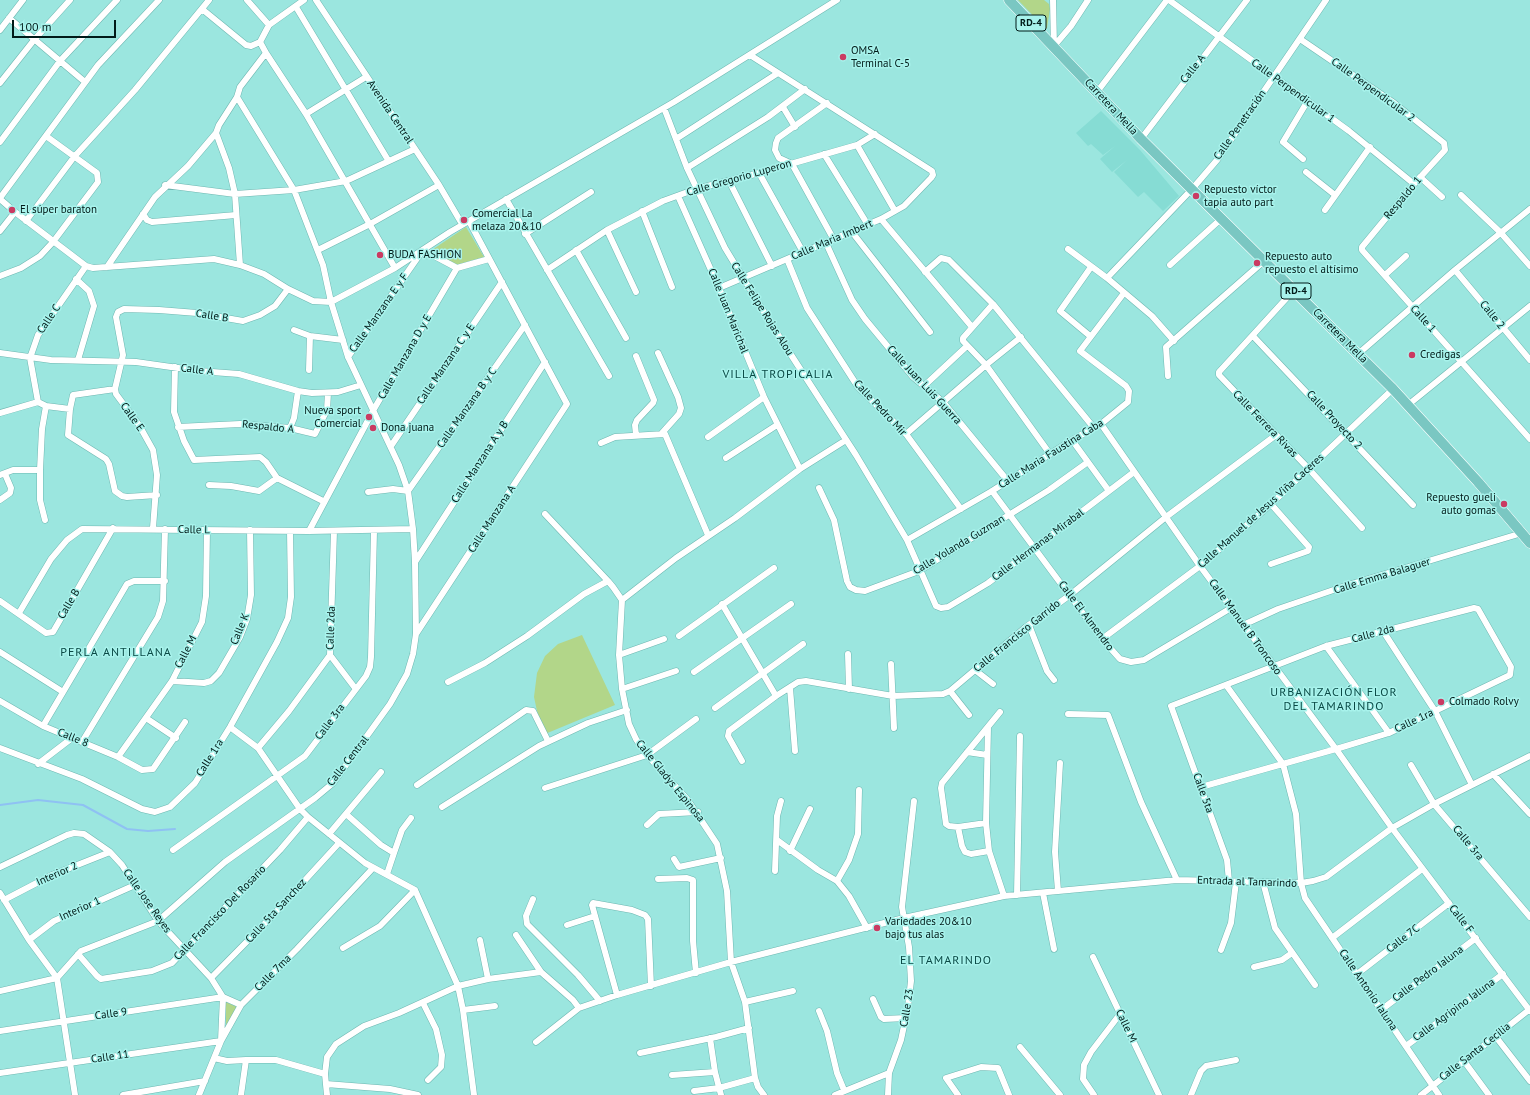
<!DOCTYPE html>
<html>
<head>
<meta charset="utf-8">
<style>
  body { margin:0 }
  #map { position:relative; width:1530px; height:1095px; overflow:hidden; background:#9be6df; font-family:"PT Sans",sans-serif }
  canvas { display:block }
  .scale { position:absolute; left:12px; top:20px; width:104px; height:18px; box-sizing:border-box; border:2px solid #001a18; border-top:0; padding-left:5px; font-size:12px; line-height:14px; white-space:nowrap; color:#001a18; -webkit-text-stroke:3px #a8f3ec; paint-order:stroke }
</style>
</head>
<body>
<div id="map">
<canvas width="1530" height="1095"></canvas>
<div class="scale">100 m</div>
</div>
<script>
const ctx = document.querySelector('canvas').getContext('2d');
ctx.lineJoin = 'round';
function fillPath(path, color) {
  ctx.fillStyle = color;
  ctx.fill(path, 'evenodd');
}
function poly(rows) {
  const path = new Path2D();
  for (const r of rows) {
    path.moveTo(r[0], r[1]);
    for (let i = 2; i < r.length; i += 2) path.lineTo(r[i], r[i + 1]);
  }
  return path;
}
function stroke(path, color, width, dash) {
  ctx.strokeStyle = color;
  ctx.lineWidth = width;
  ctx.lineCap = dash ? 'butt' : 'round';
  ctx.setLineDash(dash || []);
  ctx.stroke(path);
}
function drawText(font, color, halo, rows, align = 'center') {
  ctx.font = font + ' "PT Sans",sans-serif';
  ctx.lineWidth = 3;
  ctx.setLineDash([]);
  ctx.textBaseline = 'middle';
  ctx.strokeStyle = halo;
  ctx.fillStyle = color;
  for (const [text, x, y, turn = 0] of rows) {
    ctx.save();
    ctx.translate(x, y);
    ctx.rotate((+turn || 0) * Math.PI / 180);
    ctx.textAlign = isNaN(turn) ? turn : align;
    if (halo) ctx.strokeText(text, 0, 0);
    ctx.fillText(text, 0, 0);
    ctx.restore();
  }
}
fillPath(poly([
  [1101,111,1140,150,1179,196,1163,211,1144,192,1138,197,1114,172,1127,160,1112,172,1100,159,1115,146,1103,155,1091,144,1088,146,1076,133]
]), '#86dcd4');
fillPath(poly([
  [1018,0,1044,0,1049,4,1050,9,1047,28,1046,29],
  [466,227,484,257,456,265,432,250],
  [582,635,615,705,545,734,537,711,534,697,537,673,545,656,558,644],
  [226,1002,237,1007,226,1029]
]), '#b2d689');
stroke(poly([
  [0,805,38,800,83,805,127,829,148,831,175,829]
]), '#8fc1f3', 2);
const minor = poly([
  [247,0,269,25],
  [316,0,439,185,462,224],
  [1053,0,1054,46],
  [1169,0,1349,131,1414,184],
  [296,7,388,160],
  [202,9,246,45,251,46,260,42],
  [9,18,85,82],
  [0,30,23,0],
  [1300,39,1394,103,1444,143,1445,150,1414,184,1362,247,1362,250,1530,439],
  [1054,46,1071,26,1088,0],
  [266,53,306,114,395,268],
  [0,83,34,40,70,0],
  [1097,92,1167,0],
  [827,103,778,138,776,143,775,150,779,158,792,164,834,240],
  [783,107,795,127],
  [664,108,687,168,725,248,773,327,856,455,907,540,936,606,941,608,948,607,988,583,1134,472],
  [306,114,366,77],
  [216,133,229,168,235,194,240,265],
  [676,139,778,73],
  [1141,139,1247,0],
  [0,142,60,61,117,0],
  [857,145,895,211],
  [824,154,868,225],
  [1303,159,1283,142,1307,102],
  [687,168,768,117,805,89],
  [1306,172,1335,195],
  [759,173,803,252],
  [1420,177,1442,197],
  [729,181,772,266],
  [165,185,235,194,294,190,346,181,415,149],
  [1461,195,1500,232,1530,266],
  [678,196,719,288,764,397,800,469],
  [0,198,98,65,159,0],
  [0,199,15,212,86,266,93,268,214,259,240,265,264,274,288,289,313,301,331,302,395,268,450,232,674,102,837,0],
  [506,199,609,376],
  [1325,210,1370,147],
  [642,211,672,287],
  [143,214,147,220,152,222,236,215],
  [881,219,972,327],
  [26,221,74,157,135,90,209,0],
  [607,230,636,292],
  [0,231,15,212],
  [852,232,930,332],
  [525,234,591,192],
  [826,243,852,300,865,319,913,377,943,402,1007,480],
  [1068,249,1107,278,1152,316,1174,341],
  [318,250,370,224,439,185],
  [576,250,626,338],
  [787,259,807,308,858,387,906,434,961,509],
  [1170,265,1222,218],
  [107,267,155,197,188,166,216,133,219,125,237,97,240,87,266,53,260,42,269,25,304,0],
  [547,270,607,230,663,201,696,189,759,173,857,145,875,134],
  [1455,270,1530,360],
  [925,272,941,258,949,260,993,304,1094,428],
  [1385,275,1406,256],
  [0,276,21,268,40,256,53,242,98,182,97,173,46,136],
  [1107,278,1193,188,1217,160,1326,0],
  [76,279,89,291,94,306,78,360],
  [719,288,881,219,904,206,931,178,933,175,932,171,750,55],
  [1294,290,1219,372,1219,375,1308,468,1362,528],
  [993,304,963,338,963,341,986,365,1050,454],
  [294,330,310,336,343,340],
  [1090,336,1060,311,1091,267],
  [1253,336,1413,505],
  [0,353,51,360,136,362,199,371,239,374,298,391,312,393,338,392,361,385],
  [658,353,678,397,681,408,679,414,662,433],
  [1358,354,1455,270,1530,209],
  [636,356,654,400,653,403,637,420,635,425,636,435],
  [348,357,423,250,457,268,489,259],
  [175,367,174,412,184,441,194,460,260,457,266,462,277,478,323,501],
  [309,370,310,336],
  [1168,376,1166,347,1264,261],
  [924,386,967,346],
  [38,402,30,358,38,335,86,266],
  [1408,405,1530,306],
  [70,409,68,435,106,459,109,464,115,491,122,496,127,497,157,495],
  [0,413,38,402,46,406,70,409,73,395,115,389],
  [1101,424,1200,566,1336,749,1392,828,1530,1011],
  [178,427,240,424,290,428,315,434,327,410,328,393],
  [290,428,294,418,298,391],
  [906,434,986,365,1021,337],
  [708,437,764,397],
  [1072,440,1109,491],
  [601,443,615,437,665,434,708,535],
  [391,446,502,282],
  [726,458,777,425],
  [0,475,13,470,40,470],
  [209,485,231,486,259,491,277,478],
  [819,488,834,520,847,581,850,587,856,590,865,591,919,571,1049,490,1088,462],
  [992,491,1102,639,1120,659,1131,662,1144,660,1231,608],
  [368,492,393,489,408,491,525,325],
  [0,500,10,493,11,488,5,474],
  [545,514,608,581],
  [45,520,40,500,40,470,42,429,46,406],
  [153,528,157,475,153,450,139,425,116,394,115,389,123,355,116,317,118,312,124,309,159,310,197,313,243,321,260,315,275,306,288,289],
  [309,531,374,409,457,268],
  [907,540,992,491,1072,440,1101,424,1128,402,1129,391,1126,386,1080,351,1124,293],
  [415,562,545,362],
  [1271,564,1308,551,1309,547,1271,504],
  [622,600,676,558,735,518,800,469,846,440],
  [0,601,46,633,53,632,113,528],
  [722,604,776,696],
  [19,613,51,559,67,540,82,529,309,531,413,529],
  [1029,625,1047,671,1054,680],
  [1243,625,1278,609,1348,585,1522,533],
  [1383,631,1435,711,1472,785],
  [416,634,567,404,469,221],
  [679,636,774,568],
  [1102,639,1200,566,1271,504,1393,389],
  [1326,646,1389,733],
  [0,652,63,692],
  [848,654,849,689],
  [330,655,355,688],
  [619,655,664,639],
  [891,664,894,728],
  [975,670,993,684],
  [694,672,791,604],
  [172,681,204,683,211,681,219,673,240,637,247,619,251,595,250,530],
  [448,682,485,663,527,636,584,594,608,581,613,587,622,600,619,655,622,689,629,724,636,739,647,755,687,799,717,844,727,891,731,962,745,1002,755,1078,758,1087,764,1095],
  [1226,685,1283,764,1296,814,1301,883,1305,898,1439,1095],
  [790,688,795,751],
  [622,689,676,671],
  [950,691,969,715],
  [0,701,43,726,118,757,142,770,153,769,185,722],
  [715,708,803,644],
  [1068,714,1108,715,1141,802,1177,880],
  [146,718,176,738],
  [43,726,127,584,134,581,165,581],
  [230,727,258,748,300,809,308,817,365,863,415,890,458,986,463,1010,495,1006],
  [988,727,986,823,989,851,1004,896],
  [82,742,158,617,163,601,165,529],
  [0,748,82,779,142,809,155,812,170,807,195,783,230,727,277,642,288,618,291,597,290,531],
  [258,748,289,711,330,655,334,531],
  [967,752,987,755],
  [118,757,172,681,202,622,206,596,207,530],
  [742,761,728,736,729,731,776,696,798,682,806,681,893,696,943,694,950,691,1026,627,1070,595,1166,517,1276,435],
  [38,764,72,738],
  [1411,765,1434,804,1530,917],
  [1493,774,1530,814],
  [417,785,526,710,533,711,548,741],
  [1201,787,1336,749,1389,733,1510,675,1511,667,1478,609,1474,608,1326,646,1171,706,1227,860,1229,881],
  [545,788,647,755,696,719],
  [442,807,539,746,588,723,627,710],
  [346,814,381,845,394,853,387,874],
  [986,823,958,827,949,826,946,824,941,788,942,783,1000,712],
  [647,825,659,814,698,812],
  [958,827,962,846,965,852,971,854,989,851],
  [329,834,381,772],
  [777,840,818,870,837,881,849,896,867,928],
  [173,850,305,756,366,676,370,667,371,657,374,531],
  [790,851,810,809],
  [394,853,402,830,411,818],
  [674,859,679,867,721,858],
  [0,867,67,835,74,833,84,834,110,852,122,865,158,921,211,978,223,997,241,1005],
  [775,871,777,816,781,801],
  [658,879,687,878,693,880,693,941,696,973],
  [837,881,849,860,858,834,859,790],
  [1263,882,1275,928,1315,985],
  [1058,891,1055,852,1060,763],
  [0,893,29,940,57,978,75,1095],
  [1043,893,1054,949],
  [1017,895,1020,736],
  [533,899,526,916,527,924,578,975,600,1001],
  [4,900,52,875,110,852],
  [567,925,595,916],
  [516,935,541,972],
  [1332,938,1422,869],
  [29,940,54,921,135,885],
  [480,940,488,979],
  [343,948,380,926,415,890],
  [1221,950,1231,923,1236,882],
  [78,954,97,976,101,979,152,971,172,963,280,850,308,817],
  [1093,957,1159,1095],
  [1254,967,1282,960,1292,953],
  [1357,974,1449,903],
  [211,978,275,913,339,843],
  [0,991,57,978,81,951,158,921,225,862,315,798,333,783,390,704,407,674,413,654,416,634,415,562,413,529,408,491,399,465,348,357,331,302,323,265,294,190,237,97],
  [617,995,592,905,593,903,632,910,645,915,648,919,651,986],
  [873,999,881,1017,884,1019,906,1018],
  [745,1002,793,991],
  [423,1003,436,1029,442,1055,441,1067,428,1080],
  [463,1010,474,1095],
  [1381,1010,1476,938],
  [819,1011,827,1031,837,1073,844,1090],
  [0,1031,223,997,221,1041,0,1073],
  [1496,1037,1530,1081],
  [710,1038,715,1072,721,1095],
  [536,1042,579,1008],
  [1406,1046,1503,974],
  [1020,1047,1060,1095],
  [640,1053,716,1037,749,1028],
  [214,1058,227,1061,246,1060,241,1095],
  [246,1060,276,1060,325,1074],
  [1464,1061,1489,1095],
  [672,1075,715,1072],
  [326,1084,390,1089,418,1095],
  [694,1091,719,1088,755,1078],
  [123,1095,205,1081],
  [199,1095,221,1041,241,1005,297,949,373,868],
  [327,1095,325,1074,327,1057,336,1044,364,1026,399,1013,458,986,488,979,541,972,573,1000,579,1008,617,995,731,962,904,918,1004,896,1177,880,1301,883,1313,881,1326,877,1392,828,1434,804,1530,756],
  [835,1095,889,1073],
  [888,1095,889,1073,901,1040,908,1007,911,981,909,947,902,907,914,801],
  [958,1095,946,1078,981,1067,998,1068,1009,1095],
  [1094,1095,1083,1079,1084,1065,1091,1052,1120,1014],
  [1191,1095,1201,1071,1206,1066,1236,1060],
  [1421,1095,1530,1009]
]);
const primary = poly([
  [1009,0,1141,139,1393,389,1478,482,1530,543]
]);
stroke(minor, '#6eb7b1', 7);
stroke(primary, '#fff', 11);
stroke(minor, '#fff', 6);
stroke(primary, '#7ac7c2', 10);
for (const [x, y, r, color] of [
  [843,57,4,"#ca3b62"],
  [1196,196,4,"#ca3b62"],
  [12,210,4,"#ca3b62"],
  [464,220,4,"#ca3b62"],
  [380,255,4,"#ca3b62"],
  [1257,263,4,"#ca3b62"],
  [1412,355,4,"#ca3b62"],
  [369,417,4,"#ca3b62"],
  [373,428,4,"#ca3b62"],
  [1504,504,4,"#ca3b62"],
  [1441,702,4,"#ca3b62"],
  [877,928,4,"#ca3b62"]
]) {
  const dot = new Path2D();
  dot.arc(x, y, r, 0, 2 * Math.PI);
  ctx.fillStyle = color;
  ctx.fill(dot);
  stroke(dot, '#a8f3ec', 1.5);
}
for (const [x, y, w] of [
  [1031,23,30],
  [1296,291,30]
]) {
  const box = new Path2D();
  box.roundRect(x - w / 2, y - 8, w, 16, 3);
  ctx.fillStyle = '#a8f3ec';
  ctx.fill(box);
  stroke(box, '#001a18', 1);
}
drawText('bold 10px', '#001a18', null, [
  ["RD-4",1031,23],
  ["RD-4",1296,291]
]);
drawText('11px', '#001a18', '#a8f3ec', [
  ["OMSA",851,51],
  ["Terminal C-5",851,64],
  ["Repuesto víctor",1204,190],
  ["tapia auto part",1204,203],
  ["El súper baraton",20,210],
  ["Comercial La",472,214],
  ["melaza 20&10",472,227],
  ["BUDA FASHION",388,255],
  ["Repuesto auto",1265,257],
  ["repuesto el altísimo",1265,270],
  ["Credigas",1420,355],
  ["Nueva sport",361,411,"right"],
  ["Comercial",361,424,"right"],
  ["Dona juana",381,428],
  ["Repuesto gueli",1496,498,"right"],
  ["auto gomas",1496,511,"right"],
  ["Colmado Rolvy",1449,702],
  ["Variedades 20&10",885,922],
  ["bajo tus alas",885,935]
], 'left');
drawText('11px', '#001a18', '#a8f3ec', [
  ["Calle A",1193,69,-52],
  ["Calle Perpendicular 2",1373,90,36],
  ["Calle Perpendicular 1",1293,91,36],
  ["Carretera Mella",1111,107,47],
  ["Avenida Central",390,112,56],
  ["Calle Penetración",1240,125,-55],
  ["Calle Gregorio Luperon",739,178,-16],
  ["Respaldo 1",1403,198,-50],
  ["Calle Maria Imbert",832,240,-23],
  ["Calle Felipe Rojas Alou",762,309,58],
  ["Calle Juan Marichal",728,311,68],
  ["Calle Manzana E y F",379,313,-55],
  ["Calle 2",1492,315,51],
  ["Calle B",212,316,9],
  ["Calle C",49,319,-56],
  ["Calle 1",1423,319,48],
  ["Carretera Mella",1340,336,45],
  ["Calle Manzana D y E",405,357,-60],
  ["Calle Manzana C y E",446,364,-56],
  ["Calle A",197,370,7],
  ["Calle Juan Luis Guerra",924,385,47],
  ["Calle Manzana B y C",467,408,-55],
  ["Calle Pedro Mir",880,408,47],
  ["Calle E",132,417,54],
  ["Calle Proyecto 2",1334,420,47],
  ["Calle Ferrera Rivas",1265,424,46],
  ["Respaldo A",268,427,6],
  ["Calle Maria Faustina Caba",1051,454,-32],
  ["Calle Manzana A y B",480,462,-57],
  ["Calle Manuel de Jesus Viña Caceres",1261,511,-42],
  ["Calle Manzana A",492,519,-57],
  ["Calle L",194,530,1],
  ["Calle Yolanda Guzman",959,545,-31],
  ["Calle Hermanas Mirabal",1038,545,-37],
  ["Calle Emma Balaguer",1382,576,-17],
  ["Calle B",69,604,-60],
  ["Calle El Almendro",1086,616,53],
  ["Calle Manuel B Troncoso",1245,627,54],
  ["Calle 2da",331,628,-88],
  ["Calle K",240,629,-68],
  ["Calle 2da",1373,634,-15],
  ["Calle Francisco Garrido",1017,636,-39],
  ["Calle M",186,652,-63],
  ["Calle 1ra",1414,721,-25],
  ["Calle 3ra",330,722,-53],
  ["Calle 8",73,738,22],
  ["Calle 1ra",210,758,-58],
  ["Calle Central",348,761,-52],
  ["Calle Gladys Espinosa",670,781,51],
  ["Calle 5ta",1203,793,70],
  ["Calle 3ra",1468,843,50],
  ["Interior 2",57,874,-24],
  ["Entrada al Tamarindo",1247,882,2],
  ["Calle Jose Reyes",147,901,55],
  ["Interior 1",80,909,-24],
  ["Calle 5ta Sanchez",276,911,-47],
  ["Calle Francisco Del Rosario",220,913,-46],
  ["Calle F",1461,919,52],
  ["Calle 7C",1403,939,-38],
  ["Calle 7ma",273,973,-45],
  ["Calle Pedro Ialuna",1428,974,-37],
  ["Calle Antonio Ialuna",1368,990,56],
  ["Calle 23",907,1008,-81],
  ["Calle Agripino Ialuna",1454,1010,-36],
  ["Calle 9",111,1014,-8],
  ["Calle M",1126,1026,64],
  ["Calle Santa Cecilia",1475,1052,-38],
  ["Calle 11",110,1057,-8]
]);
ctx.letterSpacing = '1px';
drawText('12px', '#0a4945', '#a8f3ec', [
  ["VILLA TROPICALIA",778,375],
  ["PERLA ANTILLANA",116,653],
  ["URBANIZACIÓN FLOR",1334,693],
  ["DEL TAMARINDO",1334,707],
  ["EL TAMARINDO",946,961]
]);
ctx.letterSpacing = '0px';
</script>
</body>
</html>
